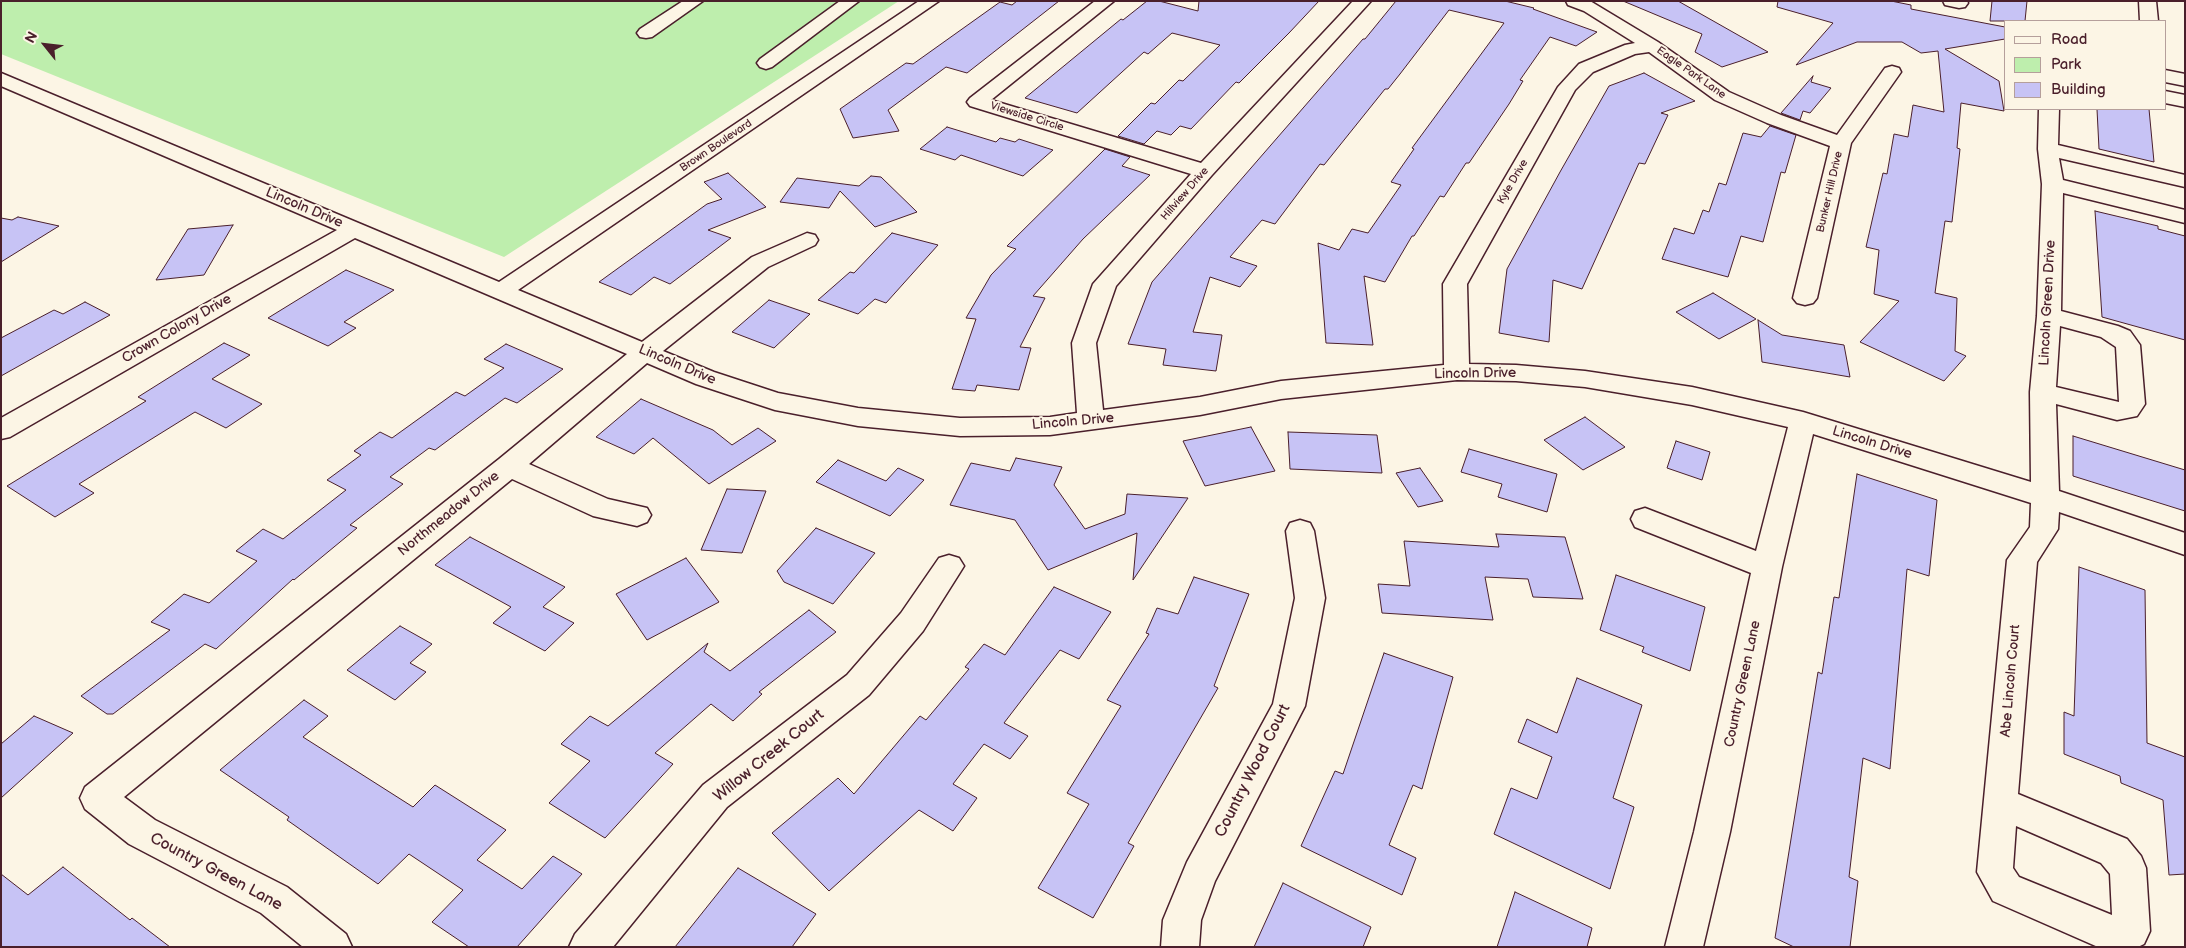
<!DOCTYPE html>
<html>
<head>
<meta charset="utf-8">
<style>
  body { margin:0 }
  #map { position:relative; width:2186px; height:948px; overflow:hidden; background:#fcf5e5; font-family:"Balsamiq Sans",sans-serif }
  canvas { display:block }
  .frame { position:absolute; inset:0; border:2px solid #4a1f2b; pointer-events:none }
  .legend { position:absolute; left:2004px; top:20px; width:162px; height:90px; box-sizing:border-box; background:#fcf5e5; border:1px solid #b59f9b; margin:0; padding:6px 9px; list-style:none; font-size:15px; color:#4a1f2b }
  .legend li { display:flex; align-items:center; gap:10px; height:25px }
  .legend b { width:25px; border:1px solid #b59f9b }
  .north { position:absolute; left:20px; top:20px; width:50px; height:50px; -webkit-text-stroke:4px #fcf5e5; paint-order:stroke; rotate:299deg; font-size:14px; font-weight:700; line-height:20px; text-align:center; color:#4a1f2b }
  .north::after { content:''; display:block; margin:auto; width:18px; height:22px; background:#4a1f2b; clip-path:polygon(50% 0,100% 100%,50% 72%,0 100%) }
</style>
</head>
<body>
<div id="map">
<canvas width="2186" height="948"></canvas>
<div class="frame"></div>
<ul class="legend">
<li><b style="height:6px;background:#fcf5e5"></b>Road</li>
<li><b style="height:14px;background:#beeead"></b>Park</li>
<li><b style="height:14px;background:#c7c3f5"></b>Building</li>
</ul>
<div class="north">N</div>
</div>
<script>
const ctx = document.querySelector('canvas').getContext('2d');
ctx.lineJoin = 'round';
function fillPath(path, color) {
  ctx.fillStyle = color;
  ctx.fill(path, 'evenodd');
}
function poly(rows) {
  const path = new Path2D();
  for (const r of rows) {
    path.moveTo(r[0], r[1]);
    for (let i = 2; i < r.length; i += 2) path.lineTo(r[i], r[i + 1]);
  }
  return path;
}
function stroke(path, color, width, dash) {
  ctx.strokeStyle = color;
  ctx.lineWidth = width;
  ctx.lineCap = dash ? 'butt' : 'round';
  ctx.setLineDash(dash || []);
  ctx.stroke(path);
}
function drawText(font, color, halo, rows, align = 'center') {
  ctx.font = font + ' "Balsamiq Sans",sans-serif';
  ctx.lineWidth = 4;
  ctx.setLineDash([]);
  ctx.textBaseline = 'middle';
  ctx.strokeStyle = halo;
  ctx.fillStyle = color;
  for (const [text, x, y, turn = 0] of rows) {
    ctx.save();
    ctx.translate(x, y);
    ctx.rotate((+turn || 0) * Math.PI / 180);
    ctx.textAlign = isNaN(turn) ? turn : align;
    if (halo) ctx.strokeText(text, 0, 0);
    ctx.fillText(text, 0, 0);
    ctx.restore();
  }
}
fillPath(poly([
  [1,1,899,1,504,257,1,54]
]), '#beeead');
const building = poly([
  [1017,1,1059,1,967,73,946,67,888,110,899,131,853,138,840,109,906,63,913,64,1000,2,1012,5,1017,1],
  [1147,1,1159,1,1198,11,1199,1,1319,1,1289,33,1239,83,1236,82,1191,129,1180,126,1171,135,1157,131,1144,144,1118,136,1151,103,1155,104,1179,80,1183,81,1220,45,1172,33,1148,54,1144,52,1077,113,1025,98,1121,19,1123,20,1147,1],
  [1396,1,1505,1,1534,8,1533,9,1597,32,1576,46,1550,37,1520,80,1523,81,1509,104,1469,163,1466,163,1444,197,1440,196,1414,236,1412,236,1385,282,1364,276,1373,345,1326,343,1318,243,1339,250,1352,229,1368,233,1401,185,1391,182,1414,149,1412,148,1504,23,1449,10,1400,74,1388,89,1385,89,1324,165,1320,164,1275,224,1262,220,1230,257,1257,266,1240,287,1210,277,1193,332,1222,335,1216,371,1163,365,1166,349,1128,344,1152,282,1363,39,1365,39,1396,1],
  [1623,1,1678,1,1768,52,1722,67,1695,52,1702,34,1623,1],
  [1778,1,1891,1,1911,5,1911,9,2005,27,2005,39,1945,49,1999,81,2004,111,1961,103,1957,148,1960,149,1952,222,1945,221,1935,293,1957,298,1955,351,1966,356,1944,381,1860,342,1899,301,1874,294,1879,250,1866,247,1883,173,1887,174,1894,134,1908,137,1913,105,1944,112,1938,51,1921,53,1902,42,1857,42,1796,65,1833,23,1777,7,1778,1],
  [1992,1,2027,1,2025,21,1990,21,1992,1],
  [1644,73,1695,101,1661,113,1668,115,1645,164,1639,163,1582,289,1553,280,1549,342,1499,333,1507,269,1560,172,1609,86,1644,73],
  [1813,76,1811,82,1831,88,1810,113,1803,111,1800,120,1781,113,1813,76],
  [2097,109,2149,109,2154,162,2099,149,2097,109],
  [1770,126,1796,135,1785,173,1781,172,1763,242,1741,236,1728,277,1662,259,1674,228,1694,234,1703,210,1709,212,1719,183,1726,185,1743,133,1761,137,1770,126],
  [947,127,996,142,1000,138,1015,142,1019,139,1053,150,1023,176,961,155,955,160,920,149,947,127],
  [1105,149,1130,157,1122,166,1150,175,1083,239,1033,296,1045,298,1020,347,1031,348,1019,390,977,385,975,391,952,389,976,319,966,318,991,275,1016,249,1007,246,1105,149],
  [728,173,766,207,708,230,731,238,670,284,654,277,631,295,599,282,707,204,722,199,704,182,728,173],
  [871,176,881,177,917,212,875,227,840,191,829,208,780,202,797,178,859,186,871,176],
  [2095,211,2158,226,2158,229,2185,236,2185,340,2102,317,2095,211],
  [18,217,59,226,1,262,1,218,12,220,18,217],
  [233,225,204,275,156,280,188,229,233,225],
  [892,233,938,245,886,303,875,299,858,314,818,300,850,272,854,273,892,233],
  [346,270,394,290,344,322,356,328,328,346,268,318,346,270],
  [1713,293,1756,319,1719,339,1676,312,1713,293],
  [769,300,810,314,774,348,732,332,769,300],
  [85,302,110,315,1,376,1,338,54,310,63,314,85,302],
  [1758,320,1782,335,1844,345,1850,377,1762,362,1758,320],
  [224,343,250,355,212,379,262,404,226,428,195,412,79,484,94,493,55,517,7,486,146,401,138,397,224,343],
  [506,344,563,369,517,403,505,398,435,450,429,448,390,477,403,484,350,525,357,528,294,580,293,579,216,649,205,644,113,714,107,714,81,696,170,630,151,622,184,594,209,603,257,561,236,551,263,529,283,539,346,490,327,480,361,455,354,451,380,432,392,438,456,392,465,396,504,368,484,359,506,344],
  [641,399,713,430,732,445,758,428,776,441,709,484,653,438,634,454,596,437,641,399],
  [1585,417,1625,447,1583,470,1544,440,1585,417],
  [1251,427,1275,471,1205,486,1183,441,1251,427],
  [1288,432,1377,435,1382,473,1290,469,1288,432],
  [2073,436,2185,470,2185,511,2073,476,2073,436],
  [1676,441,1710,452,1702,480,1667,468,1676,441],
  [1469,449,1557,474,1547,512,1498,497,1502,484,1461,472,1469,449],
  [1016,458,1062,467,1054,485,1085,529,1125,514,1127,494,1188,498,1133,580,1137,533,1048,570,1015,520,950,505,971,463,1010,471,1016,458],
  [838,460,886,481,898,468,924,480,890,516,816,482,838,460],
  [1420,468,1443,501,1418,507,1396,473,1420,468],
  [1857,474,1937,500,1929,576,1907,569,1890,769,1863,758,1849,877,1858,881,1850,947,1794,947,1775,938,1818,672,1822,674,1834,597,1839,598,1857,474],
  [727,489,766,491,742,553,701,550,727,489],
  [816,528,875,553,833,604,784,582,777,571,816,528],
  [1496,534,1565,537,1583,599,1533,597,1528,579,1485,577,1493,620,1382,613,1378,584,1410,586,1404,541,1499,547,1496,534],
  [470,537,565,587,543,607,574,623,545,651,493,623,511,607,435,565,470,537],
  [686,558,719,602,647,640,616,594,686,558],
  [2079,567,2145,590,2147,743,2185,757,2185,874,2169,875,2163,800,2121,783,2120,776,2064,754,2064,712,2074,716,2079,567],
  [1616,575,1705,607,1690,671,1642,652,1644,647,1600,630,1616,575],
  [1194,577,1249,594,1214,686,1218,688,1128,843,1134,846,1093,918,1038,888,1089,804,1067,793,1121,706,1107,700,1149,634,1146,633,1157,608,1178,614,1194,577],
  [1054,587,1111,612,1079,659,1060,650,1004,723,1028,736,1010,759,984,744,953,784,977,798,953,831,919,810,829,891,772,833,838,778,854,794,920,716,926,720,969,669,965,667,984,644,1005,655,1054,587],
  [809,610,836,632,759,692,762,694,733,721,711,704,655,753,673,764,605,838,549,803,590,761,561,744,590,716,608,726,708,643,704,652,730,671,809,610],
  [400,626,432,644,410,663,426,672,395,700,347,670,400,626],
  [1384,653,1453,677,1422,789,1413,785,1389,845,1416,858,1402,895,1301,846,1335,771,1343,774,1384,653],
  [1577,678,1642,705,1613,798,1634,807,1610,889,1494,834,1511,788,1537,799,1552,757,1518,742,1527,719,1557,733,1577,678],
  [304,700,328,716,303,737,413,807,435,785,506,830,477,860,522,889,553,856,582,874,517,947,469,947,432,922,463,890,409,854,378,884,287,820,289,817,220,770,304,700],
  [34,716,73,733,1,798,1,744,34,716],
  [63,867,130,920,132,918,170,947,1,947,1,874,28,895,63,867],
  [738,868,816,914,792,947,675,947,738,868],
  [1283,883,1371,927,1363,947,1254,947,1283,883],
  [1515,892,1592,928,1587,947,1497,947,1515,892]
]);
fillPath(building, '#c7c3f5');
stroke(building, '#4a1f2b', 1);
const minor = poly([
  [683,1,703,1,652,37,646,38,640,37,637,33,640,29,683,1],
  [840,1,859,1,772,67,766,69,760,67,757,63,760,59,840,1],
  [919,1,939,1,518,290,642,342,752,257,807,233,815,235,818,240,815,245,768,267,663,351,714,372,778,393,858,408,960,418,1050,417,1077,413,1072,343,1093,284,1191,174,970,106,967,102,970,98,1095,1,1114,1,991,100,1201,163,1353,1,1371,1,1212,175,1116,286,1096,343,1103,410,1200,397,1281,381,1444,365,1443,284,1558,87,1579,64,1625,45,1635,43,1584,11,1568,5,1566,1,1590,1,1658,42,1729,92,1781,115,1837,135,1885,68,1892,66,1899,68,1901,72,1851,143,1817,298,1813,303,1805,305,1797,303,1793,298,1830,146,1767,123,1715,100,1649,52,1635,54,1593,72,1575,90,1467,284,1469,364,1516,365,1585,371,1692,387,1803,412,2031,482,2030,392,2037,316,2042,184,2038,149,2039,109,2059,109,2058,145,2185,175,2185,187,2059,158,2063,180,2185,210,2185,223,2063,193,2061,311,2118,326,2130,331,2140,345,2145,404,2137,416,2117,420,2056,404,2059,491,2185,533,2185,555,2059,512,2058,529,2037,562,2018,794,2127,839,2141,856,2146,868,2150,931,2144,944,2138,947,2098,947,1993,901,1977,872,2007,560,2030,527,2031,503,1813,434,1782,567,1730,832,1703,947,1665,947,1694,832,1751,573,1635,527,1631,519,1635,511,1645,508,1756,551,1788,427,1692,405,1585,387,1516,381,1457,380,1281,399,1200,415,1050,435,960,436,858,426,775,410,696,384,647,363,529,464,608,499,647,508,651,515,647,522,637,526,593,516,512,479,124,797,155,820,287,887,346,934,352,947,303,947,261,913,129,844,85,809,80,798,85,787,499,459,627,354,355,238,10,437,1,439,1,418,337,230,1,86,1,73,499,282,919,1],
  [2060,326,2101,337,2116,347,2119,402,2056,387,2060,326],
  [2016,826,2101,863,2110,874,2112,915,2019,877,2013,868,2016,826],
  [1943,1,1967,1,1968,3,1965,7,1959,8,1945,5,1943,1],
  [2139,1,2156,1,2158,21,2140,21,2139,1],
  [2165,70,2185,74,2185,86,2165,82,2165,70],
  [2165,91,2185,95,2185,107,2165,103,2165,91],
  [1300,520,1310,523,1314,531,1325,598,1305,706,1215,881,1201,920,1199,947,1161,947,1163,920,1187,862,1273,704,1295,598,1286,531,1290,523,1300,520],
  [949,555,959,558,964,566,959,574,923,631,869,695,727,807,613,947,569,947,575,934,703,785,847,675,901,613,939,558,949,555]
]);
stroke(minor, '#4a1f2b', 3);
fillPath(minor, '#fcf5e5');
drawText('11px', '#4a1f2b', '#fcf5e5', [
  ["Eagle Park Lane",1691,73,35],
  ["Viewside Circle",1027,117,17],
  ["Brown Boulevard",716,146,-34],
  ["Kyle Drive",1513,182,-60],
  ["Bunker Hill Drive",1830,192,-77],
  ["Hillview Drive",1185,194,-49]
]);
drawText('14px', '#4a1f2b', '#fcf5e5', [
  ["Lincoln Drive",304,208,23],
  ["Lincoln Green Drive",2048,303,-87],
  ["Crown Colony Drive",177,329,-30],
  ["Lincoln Drive",677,365,23],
  ["Lincoln Drive",1475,374,-1],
  ["Lincoln Drive",1073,422,-5],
  ["Lincoln Drive",1872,443,17],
  ["Northmeadow Drive",449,514,-39],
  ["Abe Lincoln Court",2011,681,-85],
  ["Country Green Lane",1743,684,-78]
]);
drawText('16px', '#4a1f2b', '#fcf5e5', [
  ["Willow Creek Court",769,756,-39],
  ["Country Wood Court",1253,771,-63],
  ["Country Green Lane",216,872,28]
]);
</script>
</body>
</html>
